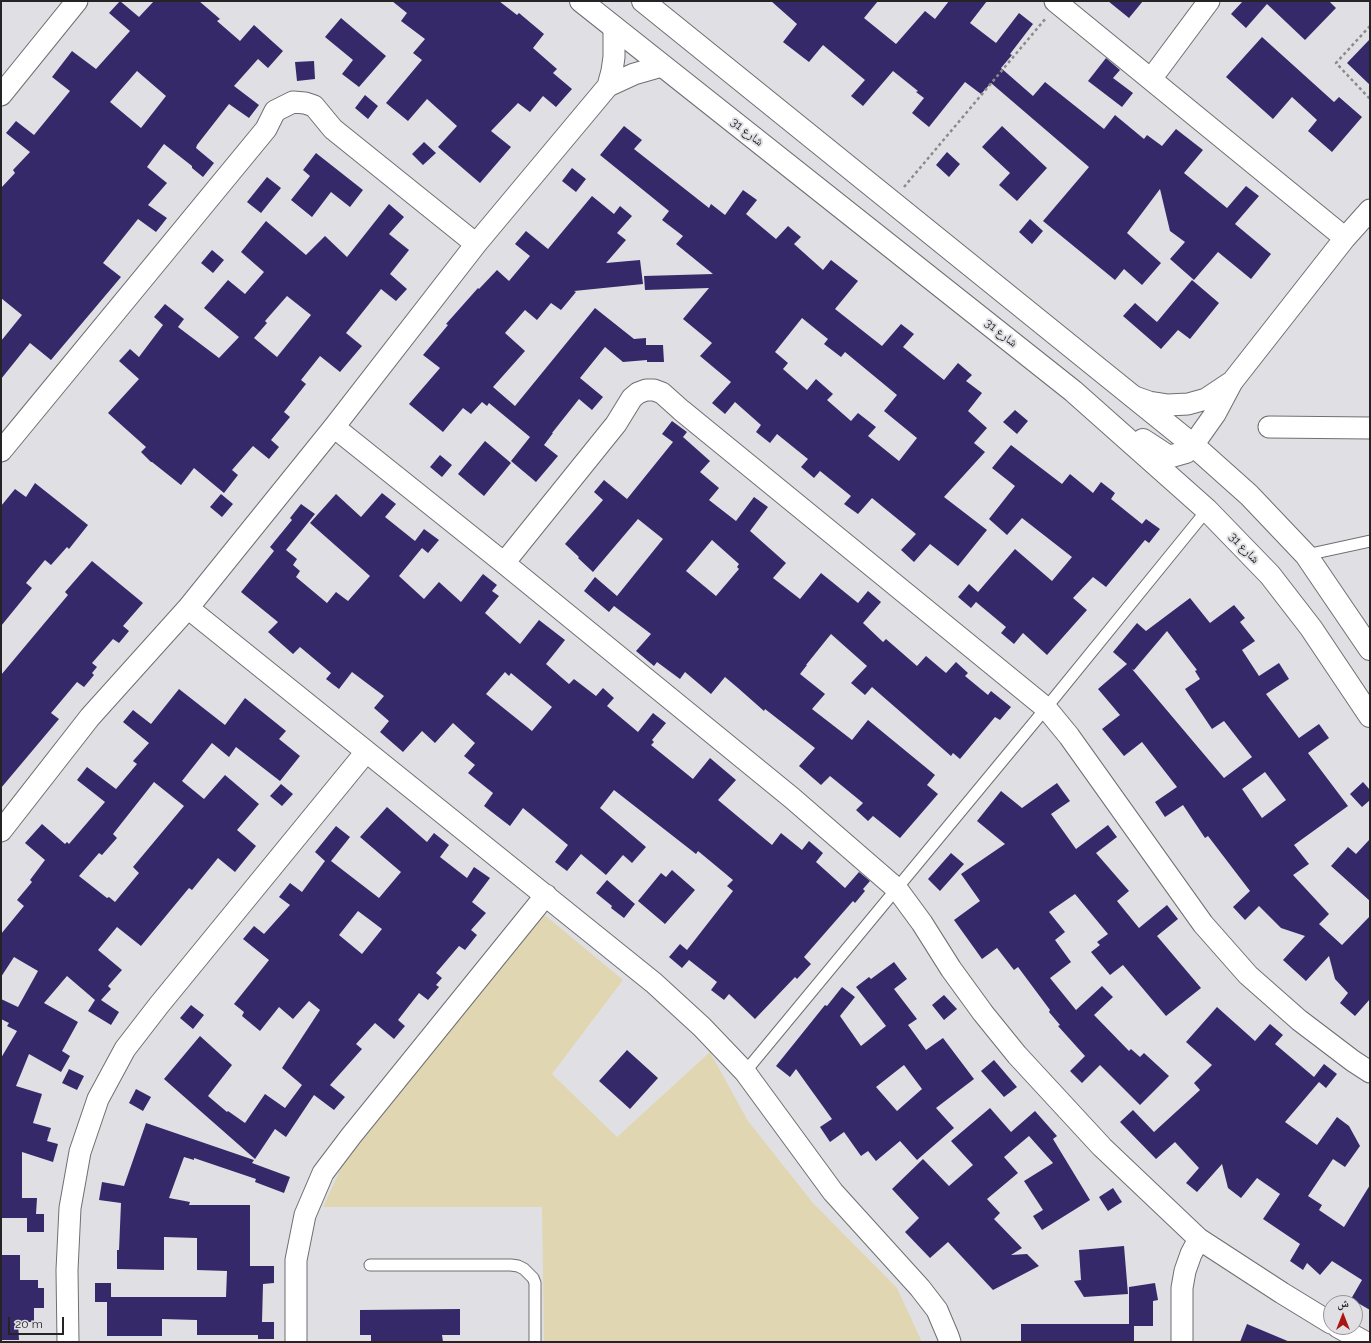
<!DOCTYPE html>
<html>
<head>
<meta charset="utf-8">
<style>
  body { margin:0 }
  #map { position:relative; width:1371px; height:1343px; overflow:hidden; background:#e0dfe4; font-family:Raleway,"Noto Naskh Arabic",sans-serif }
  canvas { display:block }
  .frame { position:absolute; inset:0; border:2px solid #242426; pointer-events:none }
  .north { position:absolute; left:1323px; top:1295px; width:40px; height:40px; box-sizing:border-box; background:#e0dfe4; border:1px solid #959498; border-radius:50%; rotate:0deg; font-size:11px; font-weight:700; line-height:16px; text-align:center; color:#242426 }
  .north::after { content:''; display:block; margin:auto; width:14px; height:18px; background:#a91710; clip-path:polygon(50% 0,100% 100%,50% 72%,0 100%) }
  .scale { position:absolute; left:8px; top:1317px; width:56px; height:18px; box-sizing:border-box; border:2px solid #242426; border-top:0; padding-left:5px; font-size:12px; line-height:14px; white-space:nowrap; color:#242426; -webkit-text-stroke:3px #e0dfe4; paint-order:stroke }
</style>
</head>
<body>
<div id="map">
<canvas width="1371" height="1343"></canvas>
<div class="frame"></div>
<div class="north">ش</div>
<div class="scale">20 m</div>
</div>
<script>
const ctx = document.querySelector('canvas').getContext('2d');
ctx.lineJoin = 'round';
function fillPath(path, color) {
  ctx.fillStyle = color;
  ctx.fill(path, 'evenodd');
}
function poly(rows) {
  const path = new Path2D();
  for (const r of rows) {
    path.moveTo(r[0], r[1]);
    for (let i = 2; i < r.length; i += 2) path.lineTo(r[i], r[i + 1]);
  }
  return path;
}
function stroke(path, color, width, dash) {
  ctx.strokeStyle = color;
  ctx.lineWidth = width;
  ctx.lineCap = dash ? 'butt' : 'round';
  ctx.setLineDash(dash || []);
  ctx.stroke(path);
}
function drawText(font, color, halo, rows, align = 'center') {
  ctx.font = font + ' Raleway,"Noto Naskh Arabic",sans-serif';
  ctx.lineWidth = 4;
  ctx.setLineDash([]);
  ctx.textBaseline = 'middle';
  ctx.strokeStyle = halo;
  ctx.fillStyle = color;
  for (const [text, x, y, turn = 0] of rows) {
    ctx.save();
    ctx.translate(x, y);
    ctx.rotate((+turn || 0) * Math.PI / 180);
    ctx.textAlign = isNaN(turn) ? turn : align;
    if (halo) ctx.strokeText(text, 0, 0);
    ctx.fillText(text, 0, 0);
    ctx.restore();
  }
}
fillPath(poly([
  [541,912,623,980,552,1074,617,1137,710,1052,748,1121,813,1203,897,1288,922,1342,544,1342,542,1207,323,1207,347,1155]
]), '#e0d7b2');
fillPath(poly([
  [120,1,139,17,154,1,199,1,220,19,217,21,240,41,254,25,283,51,268,68,258,59,234,86,259,105,249,118,229,104,197,145,196,148,214,163,203,177,192,168,192,166,164,144,147,167,167,183,148,205,167,218,156,232,138,219,103,263,121,277,51,360,30,343,1,379,1,341,22,315,1,298,1,188,15,173,13,170,30,152,6,133,16,121,34,135,70,91,52,77,72,51,96,69,130,31,109,13],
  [137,71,166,96,141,128,110,102],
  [392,1,499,1,517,15,519,13,544,34,533,48,557,69,553,73,572,89,556,107,543,96,530,112,518,103,491,131,511,147,480,183,438,147,457,126,427,99,408,121,386,103,422,60,413,53,425,39,401,21,407,13],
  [771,1,878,1,864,18,896,44,925,11,935,19,949,1,987,1,970,23,996,43,1019,13,1033,24,1010,54,1012,55,1001,68,1033,96,1045,82,1104,129,1115,115,1144,139,1147,135,1162,146,1176,129,1203,150,1184,173,1227,208,1246,186,1259,196,1235,224,1271,254,1251,279,1218,252,1194,280,1170,259,1185,242,1170,231,1160,189,1127,233,1161,263,1142,285,1124,269,1115,280,1043,221,1089,167,991,83,981,94,965,82,929,127,912,113,924,98,916,92,918,91,893,71,863,106,851,96,865,80,823,45,809,62,783,42,797,24],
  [1108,1,1143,1,1129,18],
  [1243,1,1329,1,1336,8,1305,40,1267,4,1246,28,1231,14],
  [341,18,386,56,359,87,342,74,353,60,325,37],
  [1262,37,1334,102,1339,97,1362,117,1332,152,1308,131,1317,120,1292,97,1273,119,1226,77],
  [1370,39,1370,85,1347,63],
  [1106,58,1120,70,1113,78,1133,93,1122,107,1088,81],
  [314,61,315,79,297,81,295,62],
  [365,95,378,106,368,119,355,108],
  [624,126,642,140,634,149,709,208,711,204,725,215,743,190,757,200,746,214,776,239,788,226,801,237,794,244,823,270,831,260,858,281,835,309,882,346,901,324,914,334,903,347,944,380,958,363,972,375,966,381,982,393,968,411,987,428,974,443,985,452,944,497,987,530,958,566,930,544,914,562,901,550,916,534,872,498,858,514,844,504,851,496,820,471,814,478,801,467,808,459,777,434,770,443,756,432,761,425,735,402,725,414,712,403,731,382,700,356,712,343,683,319,709,288,645,290,644,276,713,274,676,244,683,236,662,220,669,211,600,155],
  [802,318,828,339,824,344,841,357,845,352,897,395,884,411,917,438,899,461,868,436,876,427,858,413,851,421,827,400,833,394,816,379,807,390,783,369,788,363,775,352],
  [1002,126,1047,168,1017,201,999,185,1010,173,982,147],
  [424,142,436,153,423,165,412,154],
  [947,152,960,164,949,177,936,165],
  [316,153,363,190,350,207,331,192,312,217,291,200,310,176,303,170],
  [572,168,586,179,576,192,562,181],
  [267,177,281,188,261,213,247,202],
  [592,196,614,214,620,206,632,216,617,233,626,240,606,263,640,260,643,284,574,291,576,292,561,310,551,303,537,320,525,310,505,333,525,351,493,387,515,406,595,308,634,339,646,338,646,345,663,345,664,362,647,362,647,360,623,362,605,347,580,378,603,397,592,410,579,399,552,433,553,433,544,445,558,456,536,482,511,461,530,437,489,403,487,406,482,402,471,414,463,408,443,432,409,404,440,368,423,355,448,325,446,324,478,288,479,289,497,270,509,281,530,256,515,244,526,231,548,249],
  [389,204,404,217,389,234,409,250,390,274,407,289,396,301,381,289,346,333,362,346,340,372,320,356,301,380,306,384,284,412,290,417,271,440,279,447,269,459,253,446,232,470,238,475,224,493,194,468,181,485,152,462,151,462,141,452,146,447,108,413,139,379,119,361,130,349,139,357,163,325,154,317,165,304,184,319,178,327,219,358,239,337,204,308,228,280,245,294,264,272,241,252,266,221,306,255,325,236,347,257],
  [287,296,311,315,277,357,254,338,267,323,265,321],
  [1030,219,1043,231,1032,244,1019,232],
  [212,250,224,260,213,273,201,263],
  [1192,280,1219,303,1190,339,1178,330,1161,349,1123,316,1135,303,1157,322],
  [1015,410,1028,421,1017,434,1003,422],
  [672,421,687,432,683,437,710,461,700,472,719,488,709,500,736,521,754,497,768,507,750,531,786,563,773,578,800,599,821,573,858,603,868,591,881,602,863,623,883,642,886,639,917,666,926,656,946,673,956,662,968,673,965,676,988,695,991,691,1011,707,1000,720,995,717,960,759,953,753,951,756,872,687,865,695,851,683,867,666,831,634,806,665,807,665,800,674,825,694,812,709,852,740,868,720,935,775,927,785,938,794,900,838,873,816,868,821,856,810,863,803,830,776,821,785,799,766,815,748,765,709,764,711,738,688,725,677,711,694,685,672,680,679,657,662,654,666,636,651,651,634,614,606,609,612,584,591,595,577,617,596,663,539,638,519,593,572,578,558,579,557,565,544,603,500,594,492,604,480,627,499,673,442,662,434],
  [712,540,739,564,737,567,739,569,716,596,686,571],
  [485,441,511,463,484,496,458,474],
  [1011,445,1062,484,1070,474,1093,493,1101,482,1115,493,1111,499,1142,524,1146,519,1160,529,1149,543,1145,540,1106,587,1093,577,1073,598,1087,610,1047,655,1023,633,1014,644,1001,633,1006,627,976,602,971,608,958,597,969,584,978,592,1015,549,1052,581,1072,557,1022,518,1007,535,989,519,1015,486,992,468],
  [440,455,452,465,442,477,430,467],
  [35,483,88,525,69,549,67,547,51,565,45,560,26,583,32,588,1,626,1,506,15,489,26,497],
  [382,493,396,504,385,517,415,541,424,529,439,540,428,553,422,548,399,576,424,599,439,582,461,602,483,574,497,585,492,591,499,596,485,613,520,644,539,620,565,640,546,664,569,684,574,679,596,696,603,688,614,698,607,706,638,732,653,713,666,723,652,740,654,742,651,745,693,779,710,758,736,780,718,800,772,845,781,833,802,850,809,841,823,853,816,862,845,888,859,872,870,881,863,889,865,891,855,903,853,901,804,957,811,964,797,979,795,977,755,1019,729,994,724,1000,711,990,717,982,689,960,682,968,669,957,680,944,687,950,733,891,727,886,733,880,698,851,696,854,614,790,600,808,646,847,632,863,623,855,606,875,581,854,567,871,555,862,568,845,523,808,510,826,484,806,493,793,468,773,475,765,464,756,475,743,453,723,435,743,422,731,403,752,380,732,389,721,374,708,384,696,352,672,339,689,326,679,331,673,300,647,293,654,268,632,278,622,241,592,274,551,270,547,292,520,290,518,301,504,315,514,286,550,297,559,293,565,300,571,296,577,327,603,336,592,348,601,370,576,310,523,336,494,361,517],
  [505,672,509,676,511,673,552,707,532,731,486,694],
  [221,494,233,504,222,517,210,507],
  [92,561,143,603,123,626,129,631,119,643,113,639,92,663,97,667,92,673,94,675,84,687,77,682,51,713,59,719,1,788,1,675,68,595,65,592],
  [1190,598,1210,623,1234,605,1245,618,1240,622,1255,641,1242,650,1259,676,1279,663,1289,679,1266,694,1299,738,1319,724,1329,738,1308,753,1348,806,1294,845,1309,864,1293,875,1329,914,1319,924,1342,945,1370,916,1370,999,1355,1016,1340,1003,1348,993,1335,979,1329,956,1306,981,1283,960,1305,936,1281,928,1259,906,1245,920,1233,907,1250,891,1208,836,1205,838,1183,805,1165,817,1155,802,1177,787,1142,742,1124,756,1102,729,1120,715,1098,689,1127,664,1113,652,1137,623,1146,631],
  [1167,631,1197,670,1195,671,1200,679,1185,689,1212,729,1224,721,1252,757,1224,778,1132,669,1134,670],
  [1265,772,1286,800,1262,818,1242,789],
  [179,689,225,725,245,698,286,731,279,739,300,756,280,781,236,747,229,757,212,743,182,781,204,799,225,775,259,804,237,830,256,846,235,872,218,858,192,890,189,888,141,946,117,927,98,950,122,970,108,986,111,989,101,1000,119,1012,111,1025,88,1011,95,1000,67,976,44,1003,78,1022,62,1051,70,1056,61,1072,29,1054,16,1086,42,1094,33,1123,51,1128,47,1141,58,1144,53,1162,22,1152,22,1198,37,1198,36,1214,44,1214,44,1232,27,1232,27,1218,1,1218,1,1058,17,1031,7,1026,9,1023,1,1019,1,999,18,1007,38,971,14,957,1,977,1,934,24,906,17,900,32,882,30,880,45,860,25,843,42,824,65,844,67,842,69,844,105,802,77,780,87,767,116,789,137,764,133,761,149,743,123,722,133,710,151,724],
  [154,782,184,806,133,867,139,873,115,902,109,897,107,898,79,876,99,853,102,855,117,838,113,834],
  [1363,782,1370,790,1370,800,1362,807,1350,794],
  [1057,783,1070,801,1051,814,1076,849,1108,825,1117,837,1096,853,1129,891,1117,901,1139,928,1167,905,1178,919,1157,936,1201,988,1166,1016,1123,965,1110,975,1091,952,1100,945,1097,942,1108,934,1075,894,1049,912,1065,932,1055,940,1071,962,1050,978,1076,1010,1102,986,1113,997,1094,1015,1129,1051,1131,1049,1140,1057,1144,1053,1169,1076,1140,1105,1100,1065,1082,1083,1070,1071,1085,1056,1058,1026,1060,1025,1049,1012,1050,1010,1018,967,1014,970,997,948,982,959,954,920,980,901,961,874,1005,844,977,821,1001,791,1022,808],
  [281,784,293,794,282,806,270,796],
  [387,807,427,842,434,833,449,845,440,857,467,878,474,867,490,878,472,902,486,913,471,930,477,935,465,950,459,946,436,973,442,978,436,985,439,987,428,1000,419,993,398,1020,405,1026,394,1039,375,1023,356,1044,362,1049,330,1085,345,1097,334,1110,314,1095,286,1137,275,1129,255,1159,164,1079,200,1036,232,1065,208,1096,227,1112,228,1111,245,1123,265,1094,285,1108,302,1085,282,1068,320,1010,309,1001,293,1019,279,1007,260,1031,242,1016,244,1012,234,1004,269,960,243,939,254,926,264,934,290,905,279,897,290,883,302,892,325,861,315,852,336,826,350,837,331,861,379,898,401,872,360,837],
  [358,911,382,929,362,954,339,935],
  [1370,839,1370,901,1331,866,1348,847,1356,854],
  [951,853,964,864,940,891,928,879],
  [672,870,695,890,665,924,638,901,661,873,666,877],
  [607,880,635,904,624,918,611,908,612,906,596,893],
  [894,962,907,979,894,989,917,1019,908,1025,926,1050,943,1038,974,1079,936,1108,954,1128,917,1160,900,1141,876,1161,868,1151,861,1156,844,1132,830,1142,820,1127,832,1119,796,1069,790,1077,776,1066,825,1005,827,1006,842,987,855,997,840,1016,861,1046,886,1026,856,987,869,977,871,979],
  [904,1065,922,1089,897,1111,876,1087],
  [944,995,957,1009,944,1020,932,1005],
  [191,1005,204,1015,193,1029,180,1018],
  [1217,1007,1255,1041,1270,1024,1283,1035,1275,1044,1314,1077,1324,1064,1337,1074,1326,1088,1319,1082,1285,1122,1317,1145,1337,1117,1349,1126,1360,1146,1345,1167,1333,1159,1308,1196,1322,1205,1319,1210,1344,1227,1370,1185,1370,1310,1351,1299,1362,1280,1332,1261,1320,1275,1307,1263,1303,1270,1290,1261,1300,1244,1263,1219,1280,1194,1257,1178,1241,1198,1228,1188,1222,1164,1197,1192,1186,1183,1199,1168,1175,1142,1156,1159,1120,1122,1133,1110,1154,1132,1200,1090,1194,1083,1212,1065,1186,1042],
  [627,1050,658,1078,630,1109,599,1081],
  [994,1060,1017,1087,1004,1097,981,1071],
  [69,1069,84,1076,77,1090,62,1083],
  [136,1089,151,1097,143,1111,129,1103],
  [990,1108,1011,1132,1035,1111,1057,1136,1053,1139,1090,1200,1042,1230,1033,1216,1043,1210,1024,1181,1053,1163,1029,1136,1004,1157,1018,1173,987,1199,1000,1213,994,1219,1022,1248,1011,1255,1027,1254,1039,1266,993,1290,948,1242,930,1258,905,1232,919,1218,892,1189,923,1159,949,1186,973,1165,951,1141],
  [146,1123,254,1160,252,1163,290,1177,284,1193,255,1182,256,1179,194,1158,194,1160,184,1157,169,1198,190,1202,189,1205,250,1205,250,1266,274,1266,274,1283,263,1284,262,1322,274,1322,274,1339,258,1339,258,1335,197,1335,197,1320,162,1319,162,1336,107,1336,107,1302,95,1302,95,1283,111,1283,111,1297,226,1297,227,1271,197,1270,197,1238,164,1237,164,1270,117,1269,117,1250,119,1250,121,1203,99,1200,102,1182,124,1186],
  [1113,1188,1122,1202,1108,1211,1099,1197],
  [1124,1246,1128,1294,1084,1297,1074,1281,1081,1280,1079,1250],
  [1,1255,20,1255,20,1280,38,1280,38,1288,44,1288,44,1308,34,1308,34,1322,18,1322,19,1340,1,1340],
  [1155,1283,1158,1300,1153,1301,1153,1326,1134,1326,1134,1342,1021,1342,1021,1324,1129,1324,1129,1287],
  [460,1309,460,1335,442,1335,443,1342,371,1342,371,1335,360,1335,360,1310],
  [1247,1324,1290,1342,1240,1342]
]), '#35296a');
const service = poly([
  [1306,555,1370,541],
  [745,1072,1046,708,1207,510],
  [370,1265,511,1265,518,1266,524,1269,533,1278,535,1283,535,1342]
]);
const minor = poly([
  [1055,1,1345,238],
  [1151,79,1209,1],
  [608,86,634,74,662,66],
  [1,95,77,1],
  [1132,396,1149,402,1168,405,1188,404,1206,399,1230,383],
  [334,427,504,563,792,798,897,889,922,923,951,969,983,1013,1017,1055,1102,1147,1199,1239,1282,1293,1331,1323],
  [1269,427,1370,428],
  [1193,445,1215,414,1232,382,1345,238,1370,210],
  [1,451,266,129,275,111,293,102,305,103,314,106,333,129,476,244],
  [504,563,616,424,632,398,638,393,646,390,654,390,662,393,681,410,1046,708,1069,736,1203,924,1248,975,1299,1020,1353,1061,1370,1072],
  [188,608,654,983,702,1027,745,1072,833,1192,920,1288,937,1310,948,1336,950,1342],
  [1,831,90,717,188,608,334,427,476,244,608,86,612,71,614,57,614,27],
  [1338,1327,1365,1342],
  [68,1342,67,1270,70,1208,80,1152,98,1099,125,1049,159,1005,366,752],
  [296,1342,296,1260,305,1215,323,1173,351,1136,546,895],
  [1182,1342,1182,1288,1185,1271,1191,1254,1199,1239]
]);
const tertiary = poly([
  [581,1,1073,391,1207,510,1270,575,1311,628,1370,716],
  [643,1,1193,445,1249,495,1306,555,1370,649],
  [1143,440,1166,455,1172,456,1186,452,1193,445]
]);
stroke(service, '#6f6f73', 13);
stroke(minor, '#6f6f73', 23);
stroke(tertiary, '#6f6f73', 24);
stroke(poly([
  [1370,26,1336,63,1370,99],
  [904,187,1046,18]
]), '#8a8a8d', 2.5, [3, 3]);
stroke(service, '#fff', 11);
stroke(minor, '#fff', 21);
stroke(tertiary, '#fff', 22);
drawText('12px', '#242426', '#e0dfe4', [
  ["شارع 31",747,132,38],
  ["شارع 31",1001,333,38],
  ["شارع 31",1244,548,46]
]);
</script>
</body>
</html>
